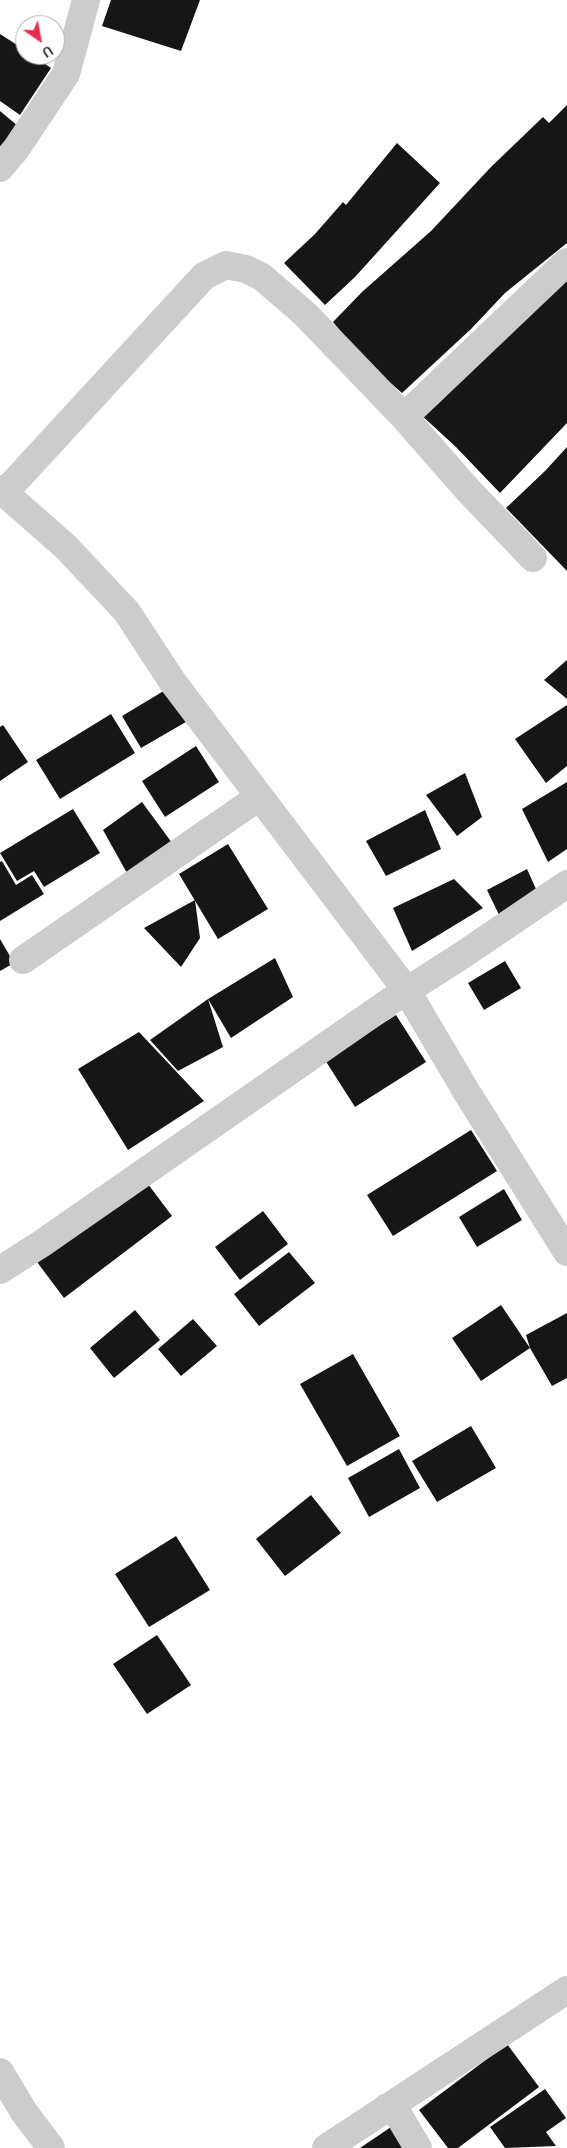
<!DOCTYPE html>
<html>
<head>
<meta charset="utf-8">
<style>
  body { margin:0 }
  #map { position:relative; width:567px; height:2148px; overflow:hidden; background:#fff; font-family:"Space Grotesk",sans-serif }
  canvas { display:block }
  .north { position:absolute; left:15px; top:15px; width:50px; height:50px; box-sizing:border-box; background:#fff; border:1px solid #acacac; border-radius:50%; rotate:147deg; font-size:14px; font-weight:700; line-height:20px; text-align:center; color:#2f2f2f }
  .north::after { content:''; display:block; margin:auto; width:18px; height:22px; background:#e92d4f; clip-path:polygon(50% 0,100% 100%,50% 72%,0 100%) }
</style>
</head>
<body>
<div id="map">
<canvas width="567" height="2148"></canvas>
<div class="north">U</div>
</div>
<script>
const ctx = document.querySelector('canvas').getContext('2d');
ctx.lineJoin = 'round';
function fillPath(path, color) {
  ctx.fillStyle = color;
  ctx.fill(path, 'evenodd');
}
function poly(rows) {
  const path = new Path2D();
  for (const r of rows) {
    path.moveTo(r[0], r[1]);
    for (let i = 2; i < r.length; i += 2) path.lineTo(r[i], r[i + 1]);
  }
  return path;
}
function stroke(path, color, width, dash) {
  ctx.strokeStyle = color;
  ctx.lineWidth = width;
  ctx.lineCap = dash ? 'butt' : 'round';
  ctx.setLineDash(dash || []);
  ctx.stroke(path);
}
fillPath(poly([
  [111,0,200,0,181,51,102,26],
  [0,34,25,50,25,55,32,55,51,68,20,115,0,101],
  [567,105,567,243,505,293,471,329,402,393,364,360,333,322,362,292,431,231,491,167,543,117,549,123],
  [0,111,18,126,0,148],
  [397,143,440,183,355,277,325,305,284,263,315,234,343,202,346,205],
  [567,272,567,423,500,493,456,447,419,413],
  [567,447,567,571,506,508,545,471],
  [567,660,567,699,544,680],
  [172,686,191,719,141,748,122,716],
  [567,705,567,766,546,783,515,739],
  [111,714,135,753,60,799,36,760],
  [3,725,28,762,0,781,0,727],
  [196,746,219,782,165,817,142,781],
  [465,773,482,817,457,836,426,795],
  [567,782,567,849,548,862,522,809],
  [142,802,178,851,132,882,103,830],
  [73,809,100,853,44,887,34,871,17,881,0,853],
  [425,810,441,849,386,876,366,841],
  [228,844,268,909,218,939,179,874],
  [2,861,16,885,32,875,44,894,0,921,0,862],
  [527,869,540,898,503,923,487,890],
  [454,879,483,908,412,951,393,908],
  [195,900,200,938,181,967,144,928],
  [0,939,14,963,0,971],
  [275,958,293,997,231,1038,208,999],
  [505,961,521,988,484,1010,468,983],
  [208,999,223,1047,178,1071,150,1040],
  [396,1015,426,1062,355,1107,325,1060],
  [139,1032,204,1101,128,1150,78,1069],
  [471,1130,497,1171,393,1236,367,1195],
  [145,1180,172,1216,64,1298,37,1262],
  [504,1189,522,1220,477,1247,459,1217],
  [263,1211,288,1244,240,1280,215,1247],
  [289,1252,315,1283,259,1326,234,1294],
  [501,1305,530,1348,481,1381,452,1338],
  [135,1310,160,1340,114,1378,90,1348],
  [567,1313,567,1378,552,1386,530,1348,526,1335],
  [193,1319,217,1346,181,1376,158,1349],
  [353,1354,400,1436,347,1466,300,1384],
  [471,1426,496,1468,437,1502,412,1461],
  [399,1449,420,1488,369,1517,348,1478],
  [311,1495,341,1533,285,1576,256,1539],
  [176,1536,210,1590,149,1627,115,1574],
  [157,1635,191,1685,147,1714,113,1664],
  [507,2044,539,2087,458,2148,448,2148,419,2110],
  [545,2089,566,2118,546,2132,556,2146,505,2148,490,2127],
  [391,2127,405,2148,360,2148]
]), '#161616');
stroke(poly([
  [0,168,16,149,66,74,86,0],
  [404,417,567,262],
  [0,489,66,547,127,612,172,681,407,991,466,1091,567,1252],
  [5,492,204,276,226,265,246,269,262,277,305,314,404,417,467,489,533,558],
  [23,960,259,797],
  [0,1270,41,1244,389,1002,461,956,567,884],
  [0,2072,24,2112,51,2148],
  [387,2107,399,2116,418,2148],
  [326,2148,567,1990]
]), '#ccc', 28);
</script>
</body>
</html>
